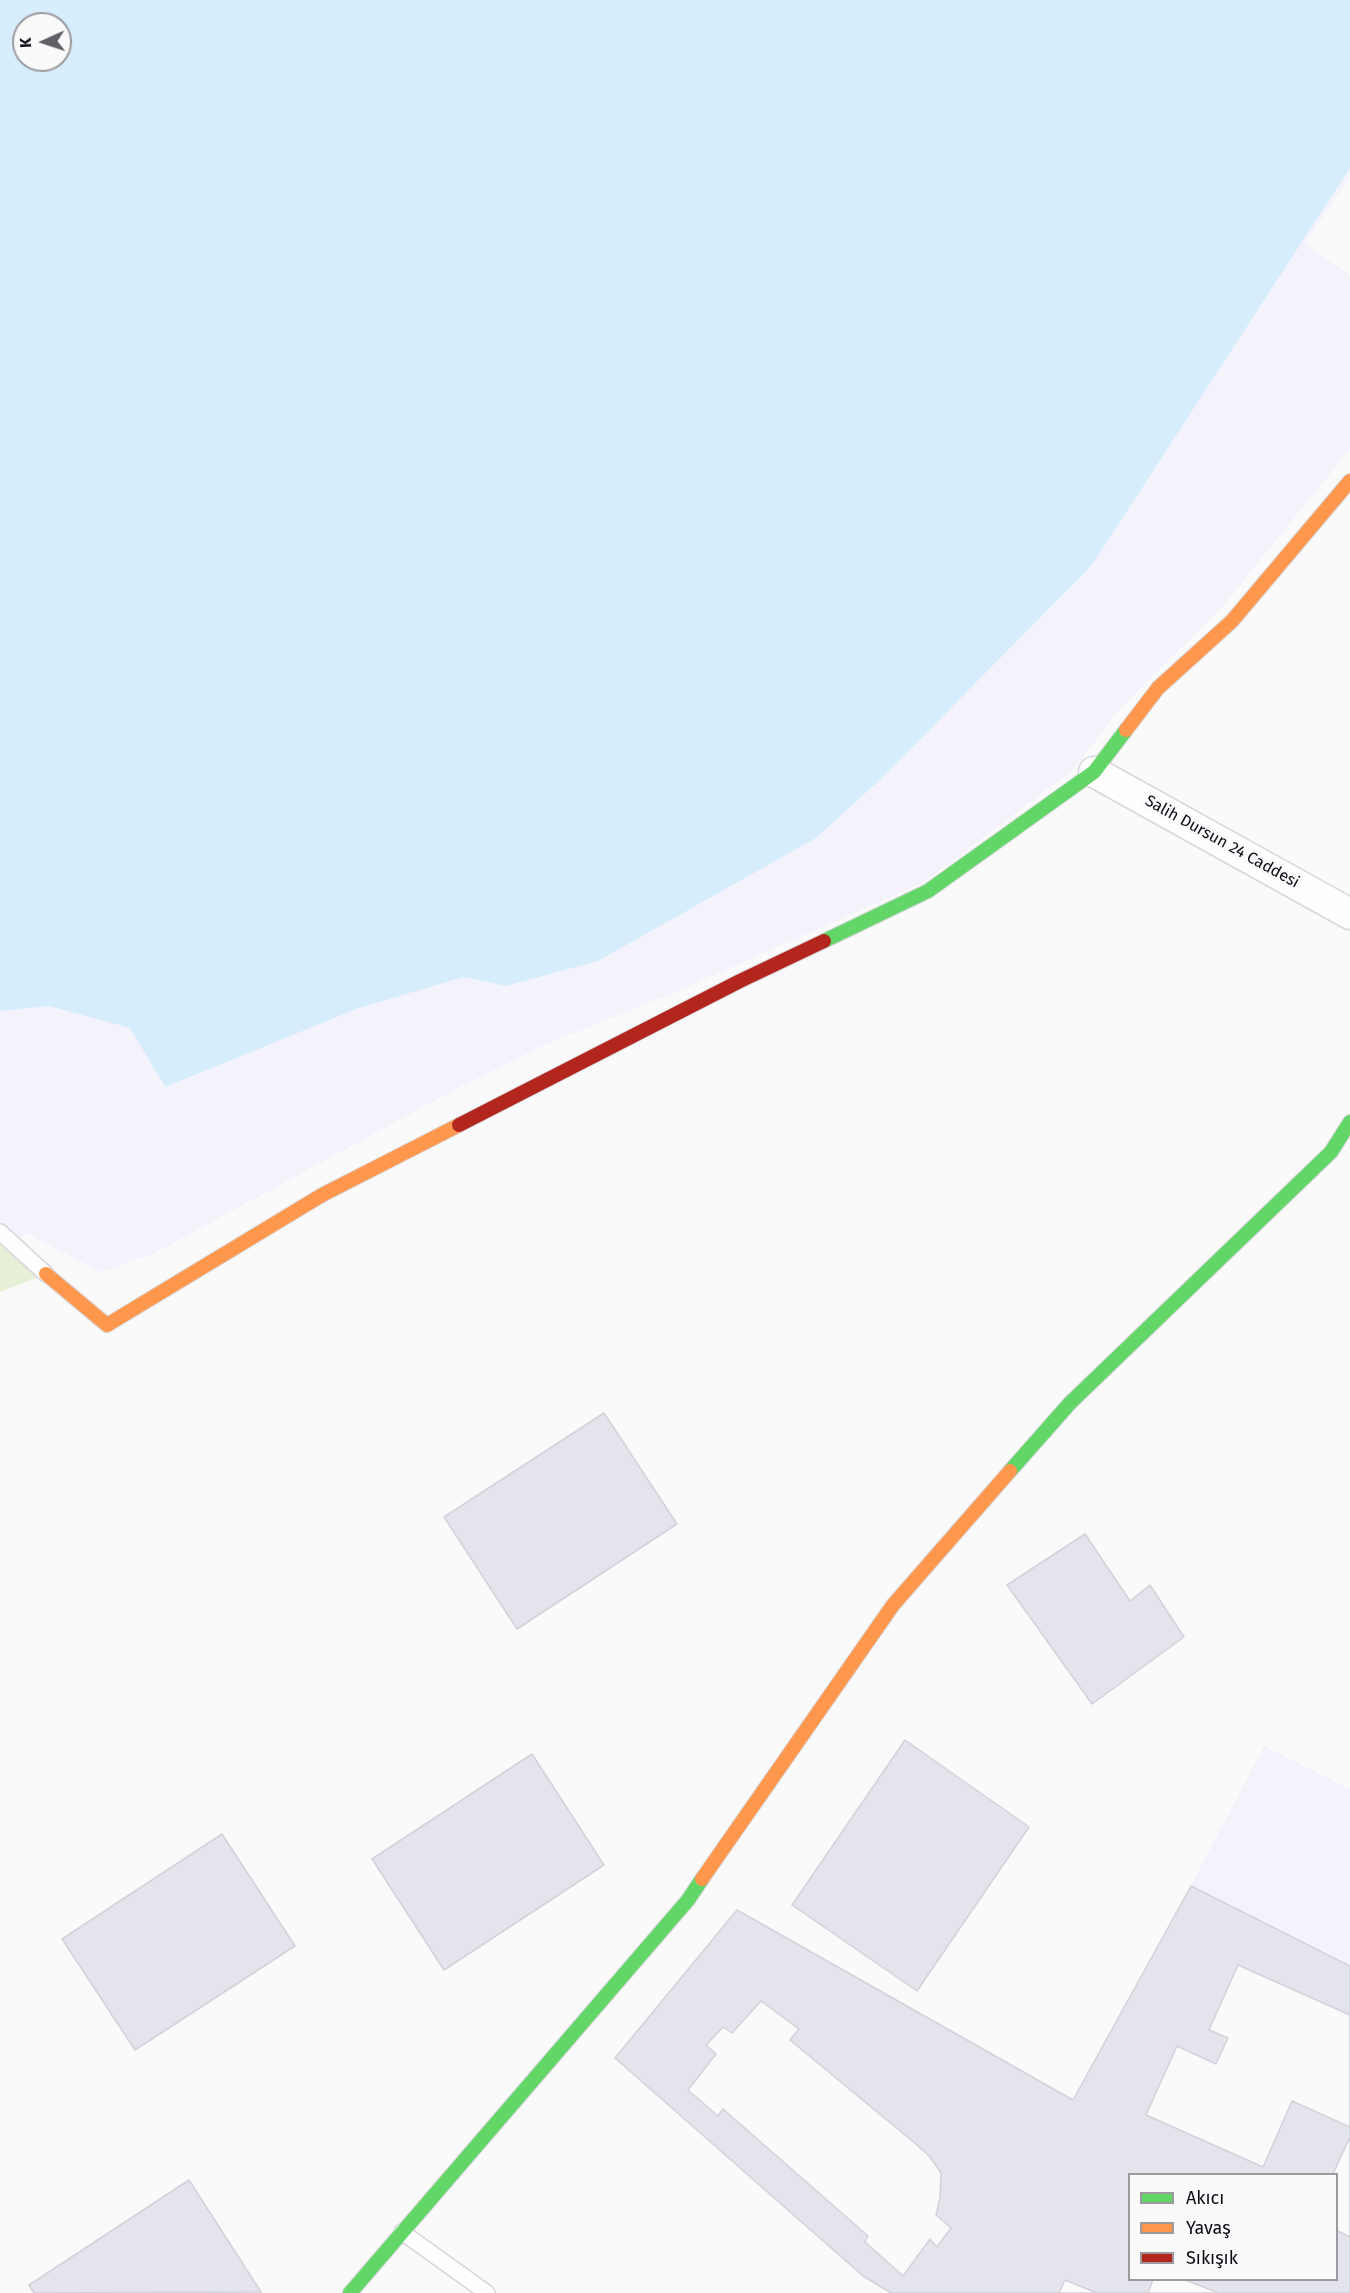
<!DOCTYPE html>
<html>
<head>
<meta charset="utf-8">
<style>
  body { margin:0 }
  #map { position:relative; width:1350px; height:2293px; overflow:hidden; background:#fafafa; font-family:"Fira Sans",sans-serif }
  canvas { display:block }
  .legend { position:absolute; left:1128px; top:2173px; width:210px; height:108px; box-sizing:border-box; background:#fafafa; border:2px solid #9c9a9f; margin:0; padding:8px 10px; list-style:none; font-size:18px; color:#0e0b16 }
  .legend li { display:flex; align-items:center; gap:12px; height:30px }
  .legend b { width:30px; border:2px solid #9c9a9f }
  .north { position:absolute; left:12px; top:12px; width:60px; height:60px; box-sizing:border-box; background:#fafafa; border:2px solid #9c9a9f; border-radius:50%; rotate:267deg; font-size:16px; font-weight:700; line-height:24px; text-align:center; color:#0e0b16 }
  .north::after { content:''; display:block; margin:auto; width:21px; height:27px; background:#615f66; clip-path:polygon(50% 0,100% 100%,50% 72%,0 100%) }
</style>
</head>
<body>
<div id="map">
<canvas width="1350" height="2293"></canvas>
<ul class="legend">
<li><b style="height:8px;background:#63d668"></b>Akıcı</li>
<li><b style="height:8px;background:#ff974d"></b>Yavaş</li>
<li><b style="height:8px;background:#b3261e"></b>Sıkışık</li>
</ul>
<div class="north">K</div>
</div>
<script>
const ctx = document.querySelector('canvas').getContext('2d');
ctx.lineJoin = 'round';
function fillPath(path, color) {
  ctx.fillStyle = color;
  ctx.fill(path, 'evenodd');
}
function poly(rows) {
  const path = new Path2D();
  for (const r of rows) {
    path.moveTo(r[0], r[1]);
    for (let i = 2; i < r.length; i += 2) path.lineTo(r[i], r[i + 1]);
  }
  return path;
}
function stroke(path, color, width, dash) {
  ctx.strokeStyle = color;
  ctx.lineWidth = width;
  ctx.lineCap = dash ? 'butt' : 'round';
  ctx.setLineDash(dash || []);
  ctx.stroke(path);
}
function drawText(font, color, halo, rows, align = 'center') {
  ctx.font = font + ' "Fira Sans",sans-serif';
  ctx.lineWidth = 6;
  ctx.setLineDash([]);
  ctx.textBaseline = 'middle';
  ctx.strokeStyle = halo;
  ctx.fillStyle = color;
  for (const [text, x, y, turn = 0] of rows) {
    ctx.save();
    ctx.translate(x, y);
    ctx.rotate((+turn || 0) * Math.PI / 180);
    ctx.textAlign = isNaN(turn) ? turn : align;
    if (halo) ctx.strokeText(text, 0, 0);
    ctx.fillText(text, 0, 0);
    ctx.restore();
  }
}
fillPath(poly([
  [1350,168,1350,177,1305,243,1350,275,1350,449,1222,607,1118,711,1074,769,924,882,683,989,540,1047,460,1087,153,1254,101,1272,26,1233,0,1262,0,1011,49,1006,131,1028,164,1087,359,1008,464,977,506,986,598,961,816,838,884,776,1092,565],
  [1264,1746,1350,1789,1350,1966,1191,1886]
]), '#f4f2fb');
fillPath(poly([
  [0,1232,46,1274,0,1292]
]), '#e5f0d6');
fillPath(poly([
  [0,0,1350,0,1350,168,1092,565,884,776,816,838,598,961,506,986,464,977,359,1008,165,1087,130,1028,49,1006,0,1011],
  [24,24,60,24,60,60,24,60]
]), '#d5edfd');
const building = poly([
  [604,1413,677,1524,517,1629,444,1517,604,1413],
  [1085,1534,1130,1601,1150,1585,1184,1637,1092,1704,1007,1585,1085,1534],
  [905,1740,1029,1827,917,1991,792,1905,905,1740],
  [532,1754,604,1865,444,1970,372,1859,532,1754],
  [222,1834,295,1946,135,2050,62,1939,222,1834],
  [1191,1886,1350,1966,1350,2293,891,2293,863,2276,615,2058,737,1910,1073,2100,1191,1886],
  [1130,2174,1336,2174,1336,2280,1130,2280,1130,2174],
  [1238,1965,1350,2015,1350,2127,1292,2101,1263,2167,1146,2115,1177,2046,1216,2064,1228,2038,1209,2030,1238,1965],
  [761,2001,799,2029,790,2040,917,2145,930,2157,941,2173,940,2198,936,2215,951,2228,937,2247,930,2239,903,2276,865,2242,868,2236,723,2109,718,2116,688,2090,716,2054,706,2045,723,2027,732,2033,761,2001],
  [1350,2137,1350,2237,1336,2230,1336,2174,1333,2174,1350,2137],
  [189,2180,261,2292,34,2293,29,2285,189,2180],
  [1065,2280,1097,2293,1059,2293,1065,2280],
  [1153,2280,1185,2280,1219,2293,1148,2293,1153,2280]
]);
fillPath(building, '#e3e4ec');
stroke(building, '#d2d3da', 1.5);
const lane = poly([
  [0,1232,46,1274],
  [402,2232,487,2293]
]);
const street = poly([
  [1094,772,1350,914]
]);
const fast = poly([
  [824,941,928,891,1094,772,1126,730],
  [1010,1471,1070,1403,1331,1152,1350,1122],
  [350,2293,688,1900,702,1879]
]);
const slow = poly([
  [1126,730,1158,688,1232,621,1350,481],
  [46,1274,107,1325,322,1195,459,1125],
  [702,1879,893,1605,1010,1471]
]);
const jam = poly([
  [459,1125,740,981,824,941]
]);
stroke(lane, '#d7d6dc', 18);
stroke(street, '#d7d6dc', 33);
stroke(fast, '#d7d6dc', 16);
stroke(slow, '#d7d6dc', 16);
stroke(jam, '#d7d6dc', 16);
stroke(lane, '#fefefe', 15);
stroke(street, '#fefefe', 30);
stroke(fast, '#63d668', 14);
stroke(slow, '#ff974d', 14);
stroke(jam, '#b3261e', 14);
drawText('16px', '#0e0b16', '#fafafa', [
  ["Salih Dursun 24 Caddesi",1222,842,29]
]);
</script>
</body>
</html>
